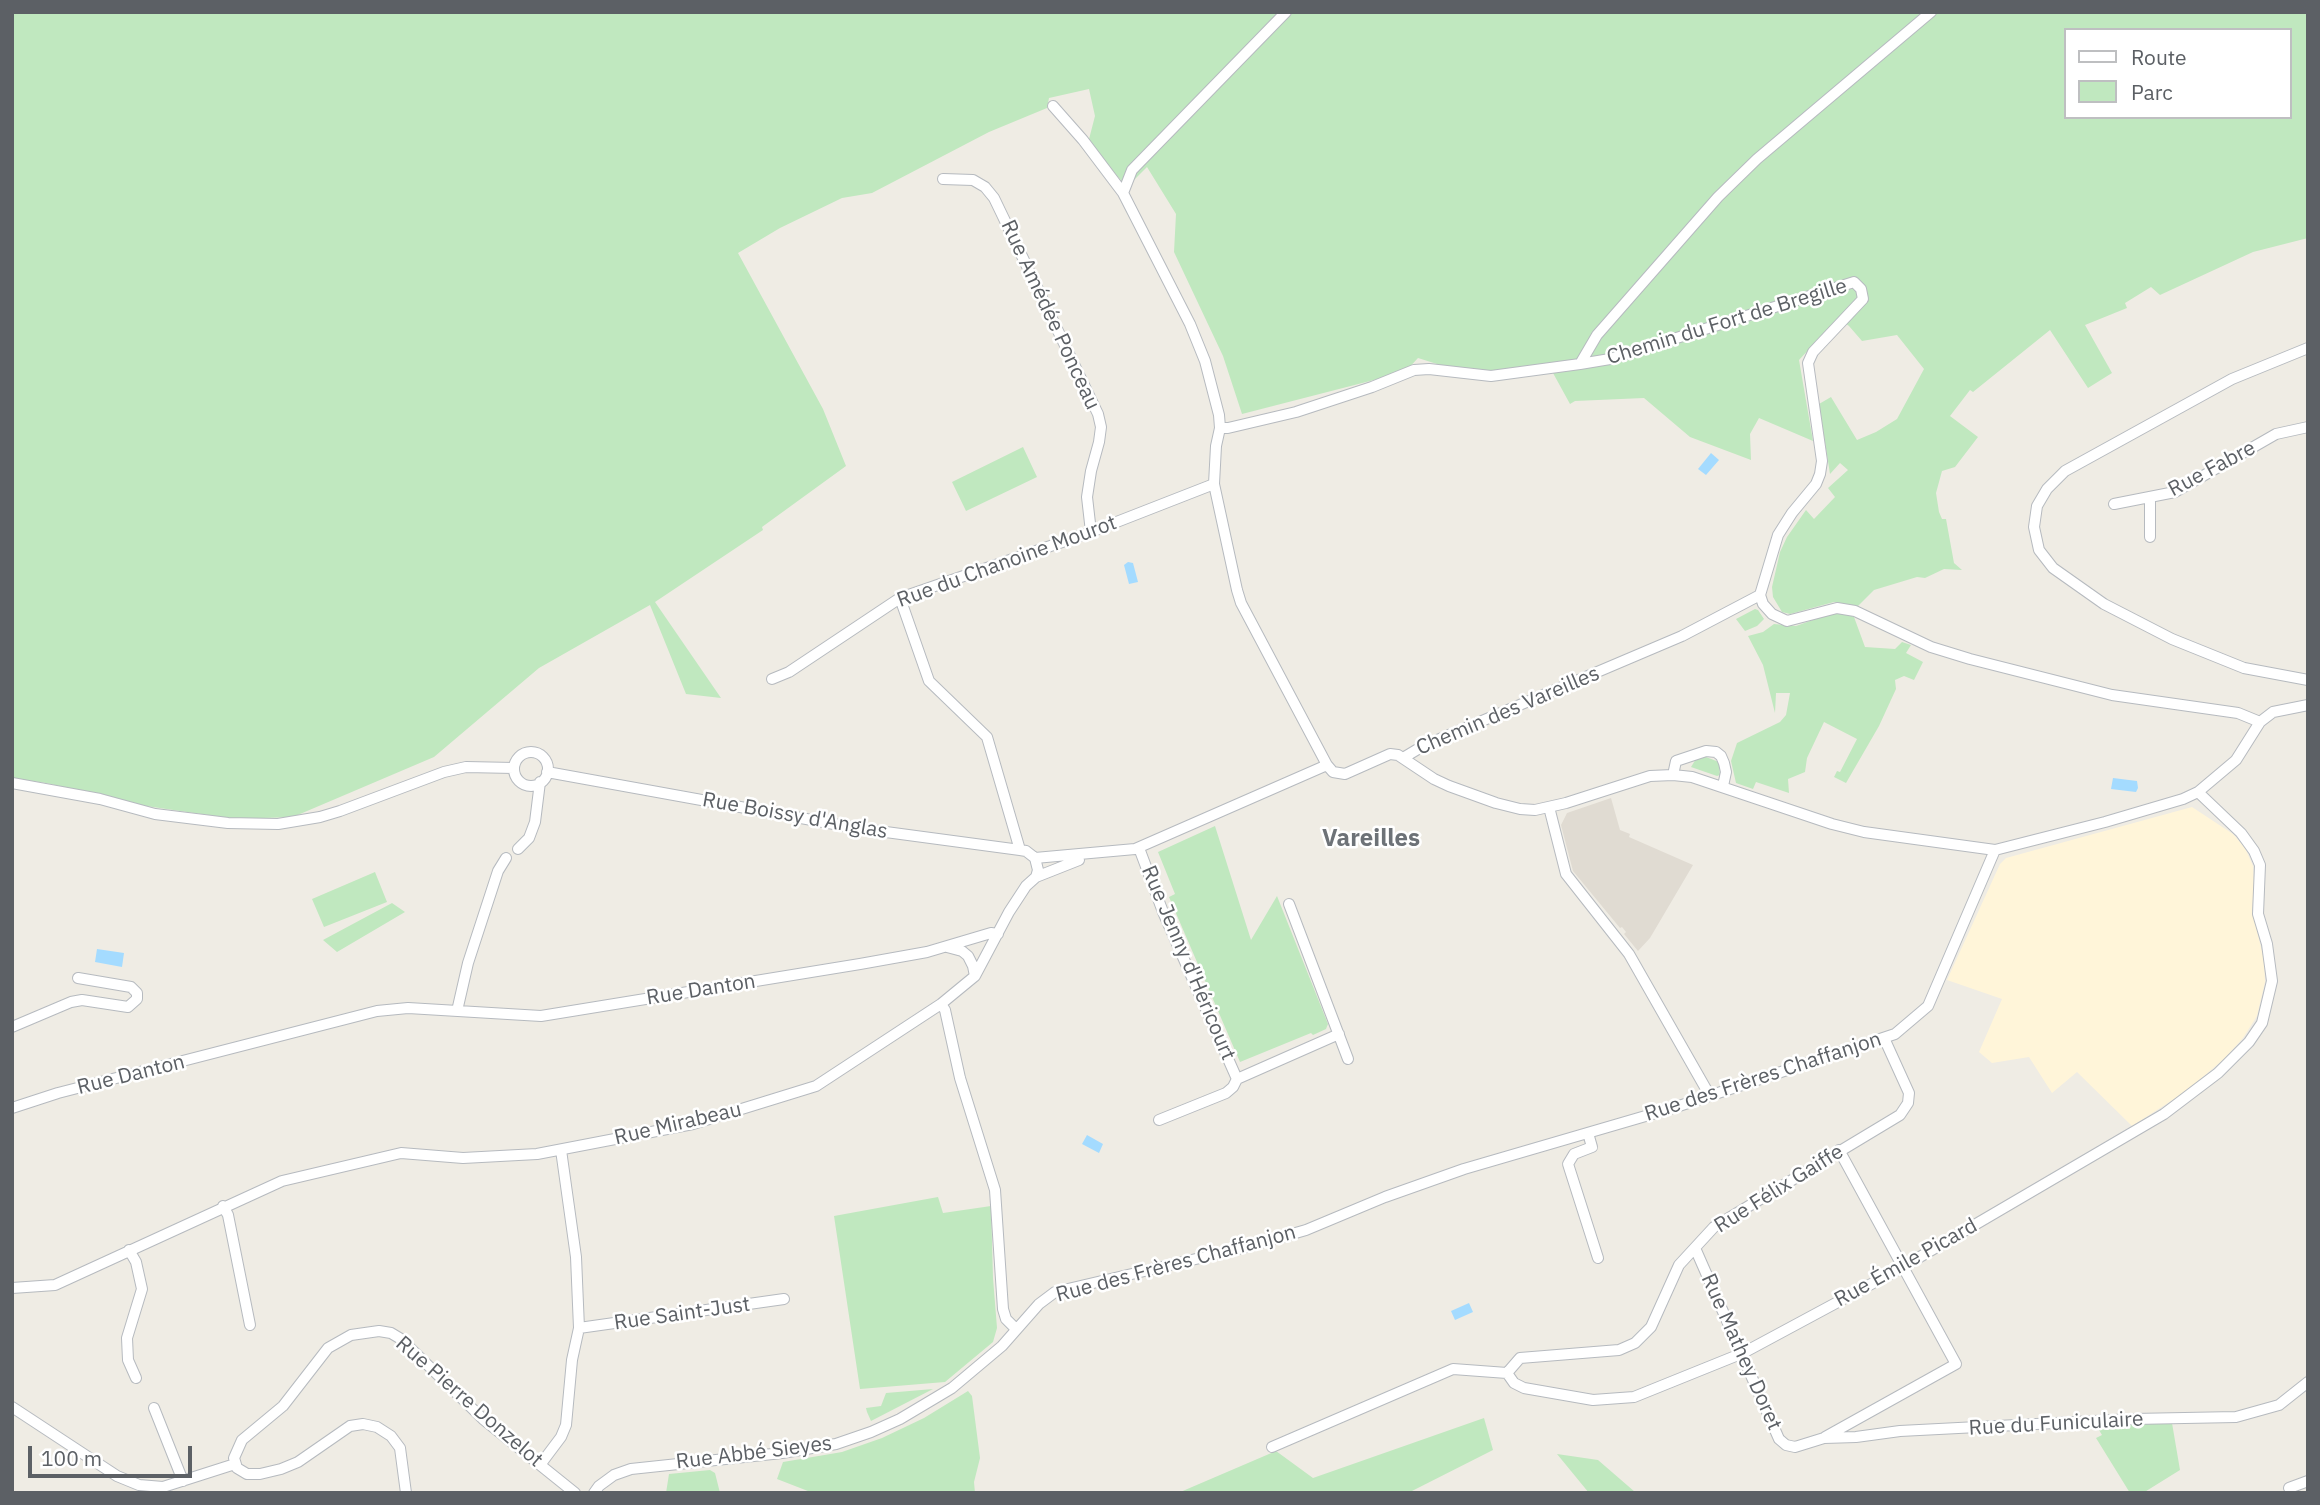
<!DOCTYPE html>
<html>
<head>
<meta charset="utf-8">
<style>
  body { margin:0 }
  #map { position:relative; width:2320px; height:1505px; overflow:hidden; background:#efece4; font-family:"IBM Plex Sans",sans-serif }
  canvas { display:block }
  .frame { position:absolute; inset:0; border:14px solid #5c6065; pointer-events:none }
  .legend { position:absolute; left:2064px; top:28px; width:228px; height:91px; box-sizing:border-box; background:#fff; border:2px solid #bebfc1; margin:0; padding:9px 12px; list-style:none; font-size:21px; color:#5c6065 }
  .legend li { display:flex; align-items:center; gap:14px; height:35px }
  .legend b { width:35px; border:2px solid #bebfc1 }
  .scale { position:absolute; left:28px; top:1446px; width:164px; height:32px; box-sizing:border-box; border:4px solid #5c6065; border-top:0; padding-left:9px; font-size:21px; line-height:24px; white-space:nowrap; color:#5c6065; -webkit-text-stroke:5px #fff; paint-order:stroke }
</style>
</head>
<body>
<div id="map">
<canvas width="2320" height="1505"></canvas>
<div class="frame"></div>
<ul class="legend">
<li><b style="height:9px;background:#fff"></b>Route</li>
<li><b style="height:19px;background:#c0e8bf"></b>Parc</li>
</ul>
<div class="scale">100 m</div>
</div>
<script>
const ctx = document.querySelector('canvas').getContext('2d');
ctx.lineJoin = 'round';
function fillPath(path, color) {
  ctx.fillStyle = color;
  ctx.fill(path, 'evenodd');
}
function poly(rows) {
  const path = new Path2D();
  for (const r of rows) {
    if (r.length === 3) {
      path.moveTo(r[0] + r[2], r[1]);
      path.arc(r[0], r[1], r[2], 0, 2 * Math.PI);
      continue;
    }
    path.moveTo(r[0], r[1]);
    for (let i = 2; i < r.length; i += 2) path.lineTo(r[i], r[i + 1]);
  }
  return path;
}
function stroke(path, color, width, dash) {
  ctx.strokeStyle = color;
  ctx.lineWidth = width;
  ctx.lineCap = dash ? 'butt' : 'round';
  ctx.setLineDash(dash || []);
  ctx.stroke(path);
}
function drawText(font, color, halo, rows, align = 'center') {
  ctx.font = font + ' "IBM Plex Sans",sans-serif';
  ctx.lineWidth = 5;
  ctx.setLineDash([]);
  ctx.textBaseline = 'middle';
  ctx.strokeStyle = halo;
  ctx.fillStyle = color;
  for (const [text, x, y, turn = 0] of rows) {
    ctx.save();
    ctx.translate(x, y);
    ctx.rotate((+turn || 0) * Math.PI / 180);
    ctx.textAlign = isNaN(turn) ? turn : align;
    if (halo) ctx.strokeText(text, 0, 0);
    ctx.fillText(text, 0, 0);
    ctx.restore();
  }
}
fillPath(poly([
  [2192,807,2233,834,2245,848,2253,866,2254,884,2252,910,2264,960,2265,982,2257,1016,2243,1038,2224,1059,2185,1092,2132,1126,2077,1072,2052,1093,2029,1057,1992,1063,1979,1052,2002,999,1947,980,2000,864,2006,858]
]), '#fff5d9');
fillPath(poly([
  [1611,798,1620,830,1630,834,1629,837,1693,865,1650,938,1638,951,1624,934,1626,932,1622,927,1620,928,1573,871,1561,825,1567,813]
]), '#e0dbd2');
fillPath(poly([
  [12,12,2308,12,2308,238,2253,252,2160,295,2151,287,2125,303,2127,308,2085,325,2112,373,2088,388,2050,330,1973,392,1970,390,1950,416,1978,437,1955,467,1942,471,1936,493,1939,512,1942,519,1946,519,1954,563,1962,570,1944,569,1925,578,1917,577,1874,590,1858,606,1834,602,1790,614,1782,612,1773,597,1772,587,1780,552,1787,537,1806,510,1814,519,1835,497,1828,488,1848,470,1840,463,1830,474,1819,404,1831,397,1857,440,1876,432,1897,419,1924,369,1897,335,1862,341,1849,326,1838,318,1799,360,1813,441,1759,418,1750,434,1751,460,1690,437,1644,398,1575,401,1570,404,1553,373,1574,366,1504,373,1456,370,1418,358,1405,372,1242,414,1223,356,1174,252,1176,214,1147,167,1127,187,1088,143,1095,116,1089,89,1049,98,1047,108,989,132,872,193,842,198,780,228,738,253,823,409,846,466,762,527,763,530,655,602,721,698,686,694,650,605,539,668,434,757,293,817,235,819,146,806,46,783,12,778],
  [2066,30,2290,30,2290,117,2066,117],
  [1023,447,1037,477,966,511,952,482],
  [1755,609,1758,610,1764,619,1757,626,1745,631,1736,619],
  [1832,613,1845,613,1854,617,1865,647,1895,649,1902,642,1911,645,1906,653,1923,662,1914,680,1904,676,1895,680,1896,689,1879,726,1846,783,1834,777,1837,771,1840,772,1857,739,1824,722,1807,758,1805,772,1788,779,1789,793,1756,782,1753,789,1736,783,1731,761,1737,743,1780,722,1786,715,1790,693,1776,693,1775,713,1763,665,1748,636,1763,632,1774,624,1796,626],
  [1706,757,1719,762,1720,775,1717,776,1691,767,1696,759],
  [1215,826,1251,940,1277,896,1328,1024,1326,1029,1313,1035,1311,1033,1240,1062,1169,897,1175,894,1158,852],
  [375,872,387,902,324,927,312,899],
  [392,903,405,912,337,952,323,940],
  [938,1197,943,1213,991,1206,993,1278,997,1328,993,1342,945,1382,860,1389,834,1216],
  [933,1389,871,1421,867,1412,866,1408,881,1406,886,1393],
  [968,1391,972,1396,980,1458,974,1482,975,1493,813,1493,777,1479,783,1462,842,1452,882,1438,924,1418],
  [1484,1418,1493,1450,1408,1493,1178,1493,1276,1451,1313,1478],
  [2172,1423,2180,1470,2143,1493,2130,1493,2096,1438,2102,1435,2099,1430,2117,1424],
  [1557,1454,1598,1460,1635,1492,1690,1493,1589,1493],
  [710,1470,715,1473,720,1493,666,1493,669,1474]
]), '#c0e8bf');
fillPath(poly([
  [1711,453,1719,460,1706,475,1698,469],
  [1128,562,1133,563,1138,582,1129,584,1124,565],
  [2113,778,2137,781,2138,788,2136,792,2111,789],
  [97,949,124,953,122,967,95,962],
  [1087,1135,1103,1144,1099,1153,1082,1144],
  [1469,1303,1473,1312,1455,1320,1451,1311]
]), '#a4dbff');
const minor = poly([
  [1931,12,1757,159,1718,197,1597,335,1580,364,1610,359,1854,282,1861,289,1863,299,1813,352,1808,363,1822,461,1820,474,1816,484,1792,513,1778,535,1760,595,1763,604,1772,614,1787,621,1837,608,1855,611,1931,647,1970,659,2112,695,2238,713,2260,722],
  [1053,106,1083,140,1123,193,1190,324,1205,361,1219,415,1220,428,1216,446,1214,484,1237,590,1241,603,1327,765,1333,772,1345,774,1390,754,1398,755,1434,779,1449,786,1496,803,1520,809,1535,810,1566,803,1650,776,1673,775,1692,777,1832,824,1864,832,1995,850,2105,822,2183,799,2198,792,2236,760,2260,722,2273,712,2308,705],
  [943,179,973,180,985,187,994,198,1098,414,1101,427,1099,442,1091,471,1087,497,1091,532],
  [1123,193,1132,170,1286,12],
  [2308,348,2232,379,2065,471,2047,489,2037,506,2034,527,2039,550,2053,568,2104,604,2172,639,2244,668,2308,680],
  [1220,428,1228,428,1296,412,1372,387,1414,370,1429,369,1491,376,1580,364],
  [2150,498,2150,537],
  [2114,504,2175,492,2276,434,2308,427],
  [900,598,929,681,987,737,1020,850],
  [772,679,789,672,900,598,1091,532,1214,484],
  [531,769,17],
  [1403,758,1423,746,1682,636,1760,595],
  [1673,775,1676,761,1706,751,1716,752,1721,756,1724,763,1726,772,1723,786],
  [12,783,100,799,155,814,228,823,278,824,320,817,340,811,444,772,466,767,514,768],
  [1549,807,1566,874,1629,954,1710,1096],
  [1139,848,1163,912,1237,1079],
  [518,849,529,838,535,822,540,782],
  [1035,858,1135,849,1327,765],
  [1036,877,1079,860],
  [1289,904,1348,1059],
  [947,947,962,951,968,956,973,966,975,976],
  [941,1004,945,1010,960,1078,995,1190,1003,1309,1006,1319,1016,1329],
  [457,1011,468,963,498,871,506,858],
  [12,1027,71,1002,82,1000,128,1007,137,999,137,993,131,987,78,978],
  [12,1108,58,1093,377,1011,408,1008,541,1016,860,964,927,952,991,933,998,934],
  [1159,1120,1226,1093,1233,1087,1237,1079,1339,1034],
  [1588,1133,1592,1147,1574,1154,1568,1164,1598,1258],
  [223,1206,228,1215,250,1325],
  [1695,1248,1779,1439,1786,1445,1795,1447,1824,1438,1856,1437,1900,1431,2133,1419,2236,1417,2279,1405,2308,1382],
  [129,1250,136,1262,142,1289,127,1338,128,1360,136,1378],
  [12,1288,55,1285,282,1181,401,1153,463,1158,537,1154,693,1124,816,1086,941,1004,975,976,1009,912,1026,886,1036,877,1038,870,1035,858,1026,851,1020,850,856,828,547,772],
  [579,1328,784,1299],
  [1507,1373,1514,1383,1524,1388,1593,1400,1634,1397,1743,1353,1901,1268,2164,1114,2218,1073,2249,1042,2262,1023,2272,981,2267,944,2258,914,2260,865,2254,851,2241,833,2198,792],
  [1507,1373,1520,1358,1619,1350,1635,1343,1651,1327,1679,1265,1714,1227,1900,1115,1908,1103,1909,1093,1884,1038],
  [12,1407,117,1476,139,1485,163,1487,235,1464],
  [154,1408,183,1481],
  [1825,1437,1956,1364,1839,1150],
  [1272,1447,1453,1369,1507,1373],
  [540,1465,561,1437,566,1425,572,1360,579,1328,576,1257,561,1150],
  [2289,1488,2308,1481],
  [406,1493,400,1448,391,1436,377,1427,363,1424,350,1426,298,1462,281,1469,260,1474,247,1474,237,1468,234,1458,242,1440,283,1406,328,1348,351,1335,379,1331,391,1333,401,1339,483,1419,575,1493],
  [594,1493,599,1486,614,1475,631,1469,782,1453,836,1444,871,1432,900,1419,952,1388,1002,1346,1039,1304,1055,1292,1247,1247,1306,1230,1385,1197,1464,1169,1673,1108,1895,1034,1928,1006,1995,850]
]);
stroke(minor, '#b6babf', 12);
stroke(minor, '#fff', 10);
drawText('21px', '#5c6065', '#fff', [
  ["Rue Amédée Ponceau",1050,315,65],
  ["Chemin du Fort de Bregille",1727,322,-17],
  ["Rue Fabre",2212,469,-28],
  ["Rue du Chanoine Mourot",1007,562,-20],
  ["Chemin des Vareilles",1508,711,-23],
  ["Rue Boissy d'Anglas",795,816,10],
  ["Rue Jenny d'Héricourt",1188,963,67],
  ["Rue Danton",701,990,-9],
  ["Rue Danton",131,1075,-14],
  ["Rue des Frères Chaffanjon",1763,1077,-18],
  ["Rue Mirabeau",678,1124,-13],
  ["Rue Félix Gaiffe",1779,1189,-32],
  ["Rue Émile Picard",1906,1263,-29],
  ["Rue des Frères Chaffanjon",1176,1264,-15],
  ["Rue Saint-Just",682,1314,-8],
  ["Rue Mathey Doret",1741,1352,66],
  ["Rue Pierre Donzelot",469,1402,41],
  ["Rue du Funiculaire",2056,1424,-3],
  ["Rue Abbé Sieyes",754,1453,-7]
]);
drawText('bold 24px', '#6d7277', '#fff', [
  ["Vareilles",1371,839]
]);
</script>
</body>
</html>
